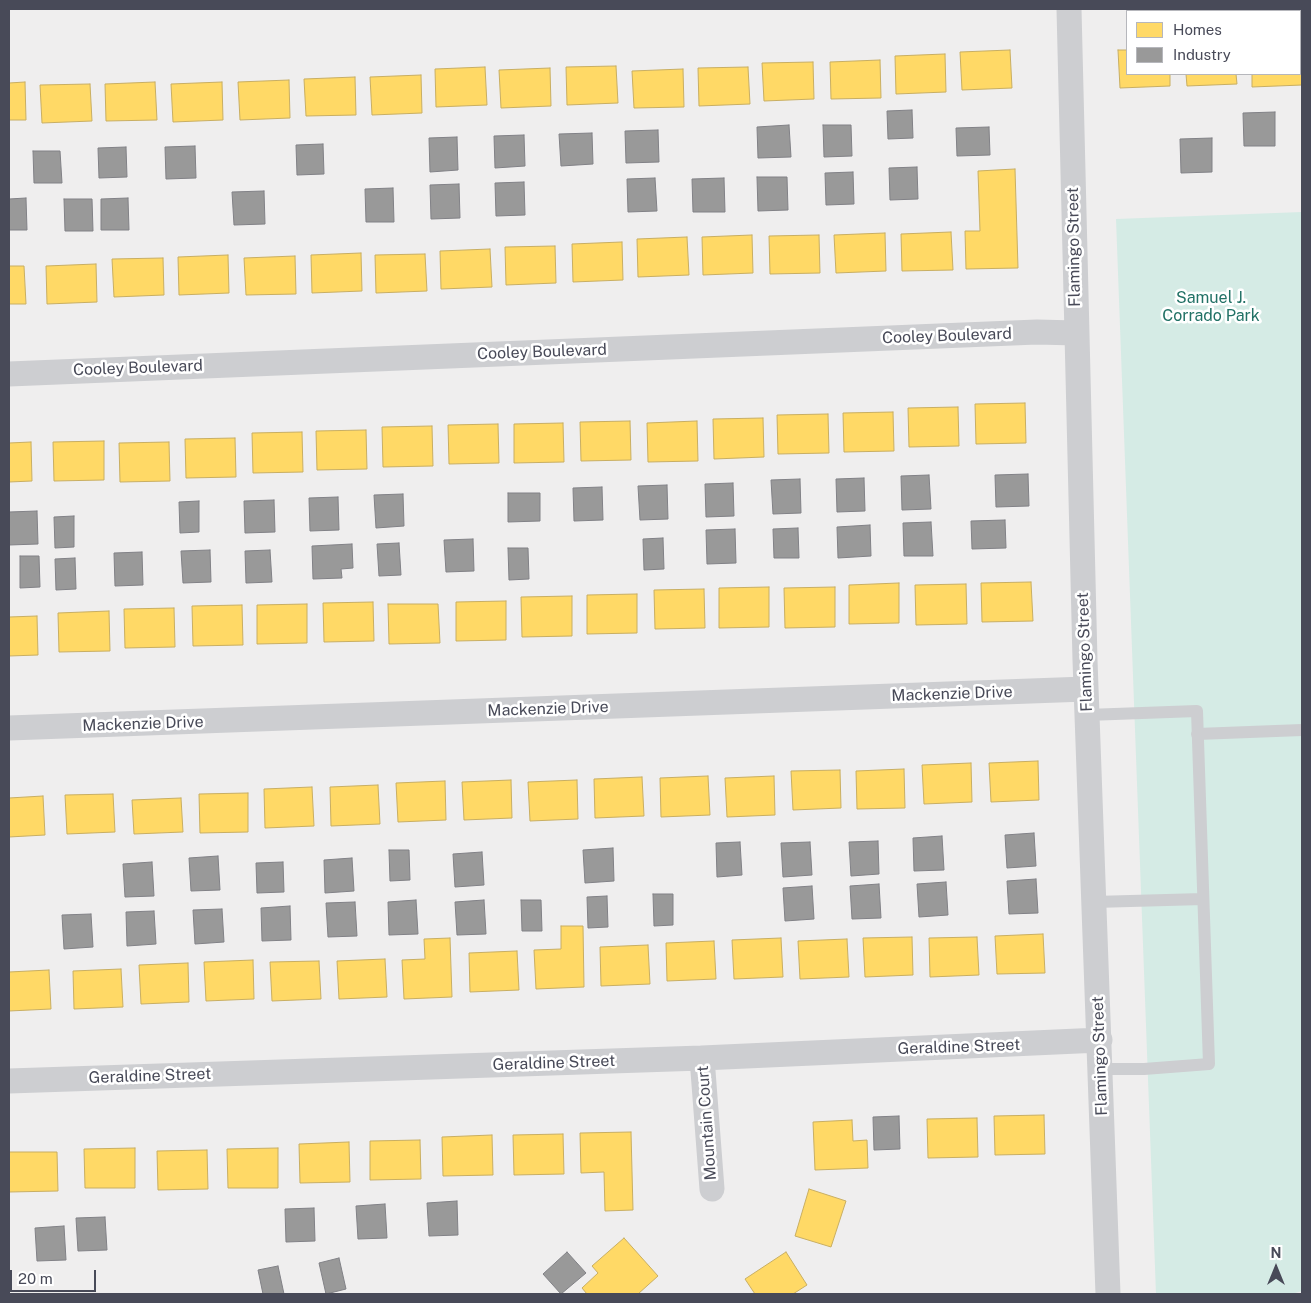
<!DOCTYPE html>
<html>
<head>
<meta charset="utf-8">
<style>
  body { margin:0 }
  #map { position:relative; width:1311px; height:1303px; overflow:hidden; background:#efeeee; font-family:"Public Sans",sans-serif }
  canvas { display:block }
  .frame { position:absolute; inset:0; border:10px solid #484a58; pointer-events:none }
  .legend { position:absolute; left:1126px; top:10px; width:175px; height:65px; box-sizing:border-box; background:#fff; border:1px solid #b6b7bc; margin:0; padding:6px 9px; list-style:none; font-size:15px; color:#484a58 }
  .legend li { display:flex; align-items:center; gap:10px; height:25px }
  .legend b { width:25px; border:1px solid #b6b7bc }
  .north { position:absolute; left:1251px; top:1243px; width:50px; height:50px; -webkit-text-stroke:4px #fff; paint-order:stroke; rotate:0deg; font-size:14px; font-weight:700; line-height:20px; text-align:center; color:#484a58 }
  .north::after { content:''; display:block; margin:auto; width:18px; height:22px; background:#484a58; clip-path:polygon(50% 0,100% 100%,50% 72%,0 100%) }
  .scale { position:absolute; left:10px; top:1270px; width:86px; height:22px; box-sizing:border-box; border:2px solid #484a58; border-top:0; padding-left:6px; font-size:15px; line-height:18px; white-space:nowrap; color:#484a58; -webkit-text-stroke:4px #fff; paint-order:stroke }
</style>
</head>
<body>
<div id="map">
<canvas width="1311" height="1303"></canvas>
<div class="frame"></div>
<ul class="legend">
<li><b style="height:14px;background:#ffd966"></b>Homes</li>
<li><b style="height:14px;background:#999"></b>Industry</li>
</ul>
<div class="north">N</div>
<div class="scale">20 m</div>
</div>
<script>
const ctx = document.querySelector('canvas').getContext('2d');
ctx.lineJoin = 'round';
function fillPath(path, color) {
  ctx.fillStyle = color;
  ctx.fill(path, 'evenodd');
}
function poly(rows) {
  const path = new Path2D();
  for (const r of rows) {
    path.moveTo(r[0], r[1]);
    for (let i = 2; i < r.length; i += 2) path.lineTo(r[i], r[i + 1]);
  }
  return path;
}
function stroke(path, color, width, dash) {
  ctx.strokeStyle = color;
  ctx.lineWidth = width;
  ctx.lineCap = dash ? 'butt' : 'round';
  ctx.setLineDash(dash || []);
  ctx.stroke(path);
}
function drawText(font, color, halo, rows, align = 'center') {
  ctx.font = font + ' "Public Sans",sans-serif';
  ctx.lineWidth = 5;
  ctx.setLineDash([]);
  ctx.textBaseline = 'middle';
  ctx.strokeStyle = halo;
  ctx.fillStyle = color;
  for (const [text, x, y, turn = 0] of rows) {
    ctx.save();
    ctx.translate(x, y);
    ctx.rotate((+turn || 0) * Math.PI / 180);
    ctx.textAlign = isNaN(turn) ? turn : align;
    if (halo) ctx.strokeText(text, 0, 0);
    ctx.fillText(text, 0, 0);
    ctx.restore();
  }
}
fillPath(poly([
  [1302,212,1302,1291,1292,1294,1156,1294,1116,219]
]), '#d5ebe5');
const homes = poly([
  [1300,47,1302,47,1302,85,1252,87,1252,74,1300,74,1300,47],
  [1010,50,1012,88,962,90,960,52,1010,50],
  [1118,50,1127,50,1127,74,1170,74,1170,86,1120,88,1118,50],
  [945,54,946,92,896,94,895,56,945,54],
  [880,60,881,98,831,99,830,62,880,60],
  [813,62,814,99,764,101,762,63,813,62],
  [616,66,618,103,567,105,566,67,616,66],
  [485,67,487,105,436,107,435,69,485,67],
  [748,67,750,104,699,106,698,68,748,67],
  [550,68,551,106,501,108,499,70,550,68],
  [683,69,684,107,634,108,632,71,683,69],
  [1186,74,1236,74,1237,84,1187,86,1186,74],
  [421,75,422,113,372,115,370,77,421,75],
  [355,77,356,115,306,116,304,79,355,77],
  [289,80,290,118,240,120,238,82,289,80],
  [25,82,26,120,9,120,9,83,25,82],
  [155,82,157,120,106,121,105,84,155,82],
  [222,82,223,120,173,122,171,84,222,82],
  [90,84,92,121,42,123,40,85,90,84],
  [1015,169,1018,268,966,269,965,231,980,231,978,171,1015,169],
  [951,232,953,270,902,271,901,234,951,232],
  [885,233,886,271,836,273,834,235,885,233],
  [752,235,753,273,703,275,702,237,752,235],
  [819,235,820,273,770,274,769,236,819,235],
  [687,237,689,275,638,277,637,239,687,237],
  [622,242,623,280,573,282,572,244,622,242],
  [555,246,556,283,506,285,505,247,555,246],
  [490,249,492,287,441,289,440,251,490,249],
  [361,253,362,291,312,293,311,255,361,253],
  [425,254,427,291,376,293,375,255,425,254],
  [228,255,229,293,179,295,178,257,228,255],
  [295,256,296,294,246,295,244,258,295,256],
  [163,258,164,295,114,297,112,259,163,258],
  [96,264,97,302,47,304,46,266,96,264],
  [9,266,24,266,26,304,9,304,9,266],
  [1025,403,1026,443,976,444,975,404,1025,403],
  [958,407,959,446,909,447,908,408,958,407],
  [893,412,894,451,844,452,843,413,893,412],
  [828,414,829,453,778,454,777,415,828,414],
  [763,418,764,457,714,459,713,419,763,418],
  [630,421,631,460,581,461,580,422,630,421],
  [697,421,698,461,648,462,647,423,697,421],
  [563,423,564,462,514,463,514,424,563,423],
  [498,424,499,463,449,464,448,425,498,424],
  [432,426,433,466,383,467,382,427,432,426],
  [366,430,367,469,317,470,316,431,366,430],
  [302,432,303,472,253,473,252,433,302,432],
  [235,438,236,477,186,478,185,439,235,438],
  [104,441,104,480,54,481,53,442,104,441],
  [31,442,32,481,9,482,9,443,31,442],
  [169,442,170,481,120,482,119,443,169,442],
  [1031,582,1033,621,982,622,981,583,1031,582],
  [899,583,899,623,849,624,849,585,899,583],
  [966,584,967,624,916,625,915,585,966,584],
  [769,587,769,627,719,628,719,588,769,587],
  [835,587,835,627,785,628,784,588,835,587],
  [704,589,705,628,655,629,654,590,704,589],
  [637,594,637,633,587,634,587,595,637,594],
  [572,596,572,636,522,637,521,597,572,596],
  [506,601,506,640,456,641,456,602,506,601],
  [373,602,374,641,324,642,323,603,373,602],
  [307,604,307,643,257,644,257,605,307,604],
  [388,604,438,604,440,643,389,644,388,604],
  [242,605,243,645,193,646,192,606,242,605],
  [174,608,175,647,125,648,124,609,174,608],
  [109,611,110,651,59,652,58,613,109,611],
  [37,616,38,655,9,656,9,617,37,616],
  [1038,761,1039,800,991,802,989,763,1038,761],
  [971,763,972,802,924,804,922,765,971,763],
  [904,769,905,808,857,809,856,771,904,769],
  [840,770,841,808,793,810,791,771,840,770],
  [708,776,710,815,661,817,660,778,708,776],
  [774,776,775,815,727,817,725,778,774,776],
  [642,777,644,816,595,818,594,779,642,777],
  [511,780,512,818,464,820,462,782,511,780],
  [577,780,578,819,530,821,528,782,577,780],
  [445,781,446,820,398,822,396,783,445,781],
  [378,785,380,824,331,826,330,787,378,785],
  [312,787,314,826,265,828,264,789,312,787],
  [248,793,248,832,200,833,199,794,248,793],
  [113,794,115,832,67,834,65,795,113,794],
  [43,796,45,835,9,837,9,798,43,796],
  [181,798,183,832,134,834,132,800,181,798],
  [561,926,583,926,584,987,536,989,534,950,561,949,561,926],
  [1043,934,1045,973,997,974,995,936,1043,934],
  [912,937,913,975,865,977,863,938,912,937],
  [977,937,979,975,930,977,929,938,977,937],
  [450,938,452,997,404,999,402,960,425,959,424,939,450,938],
  [781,938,783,977,734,979,732,940,781,938],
  [847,939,849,977,800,979,798,941,847,939],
  [714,941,716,979,667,981,666,943,714,941],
  [648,945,650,984,601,986,600,947,648,945],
  [517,951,519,990,470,992,469,953,517,951],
  [385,959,387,997,339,999,337,961,385,959],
  [253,960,254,999,206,1001,204,962,253,960],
  [319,961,321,999,272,1001,270,962,319,961],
  [188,963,189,1002,141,1004,139,965,188,963],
  [121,969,123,1007,74,1009,73,971,121,969],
  [49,970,51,1009,9,1011,9,972,49,970],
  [1044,1115,1045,1154,995,1155,994,1116,1044,1115],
  [977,1118,978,1157,928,1158,927,1119,977,1118],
  [852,1120,853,1141,867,1140,868,1168,815,1170,813,1122,852,1120],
  [631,1132,633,1210,605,1211,604,1172,581,1173,580,1133,631,1132],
  [563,1134,564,1174,514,1175,513,1135,563,1134],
  [492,1135,493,1175,443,1176,442,1137,492,1135],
  [420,1140,421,1179,370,1180,370,1141,420,1140],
  [349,1142,350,1182,300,1183,299,1144,349,1142],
  [135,1148,135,1188,85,1188,84,1149,135,1148],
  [278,1148,278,1188,228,1188,227,1149,278,1148],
  [207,1150,208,1189,158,1190,157,1151,207,1150],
  [9,1152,57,1152,58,1191,9,1192,9,1152],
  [809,1189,846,1201,831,1247,795,1236,809,1189],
  [624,1238,658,1276,638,1294,587,1294,582,1288,598,1273,592,1266,624,1238],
  [786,1252,807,1285,793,1294,755,1294,745,1279,786,1252]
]);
fillPath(homes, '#ffd966');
stroke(homes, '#c8ae62', 1);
const industry = poly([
  [912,110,913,138,888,139,887,111,912,110],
  [1275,112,1275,146,1244,146,1243,113,1275,112],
  [789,125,791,157,758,158,757,127,789,125],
  [823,125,851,125,852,156,824,157,823,125],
  [989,127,990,155,957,156,956,128,989,127],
  [658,130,659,162,626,163,625,131,658,130],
  [592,133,593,164,561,166,559,134,592,133],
  [524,135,525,166,495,168,494,136,524,135],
  [457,137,458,170,430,172,429,138,457,137],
  [1212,138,1212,172,1181,173,1180,139,1212,138],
  [323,144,324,174,297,175,296,145,323,144],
  [195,146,196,178,166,179,165,147,195,146],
  [126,147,127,177,99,178,98,148,126,147],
  [33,151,60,151,62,183,34,183,33,151],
  [917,167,918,199,890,200,889,168,917,167],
  [853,172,854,204,826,205,825,173,853,172],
  [757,177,787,177,788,210,758,211,757,177],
  [655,178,657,211,628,212,627,179,655,178],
  [724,178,725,212,693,212,692,179,724,178],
  [524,182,525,215,496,216,495,183,524,182],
  [459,184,460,218,431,219,430,185,459,184],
  [393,188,394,222,366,222,365,189,393,188],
  [264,191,265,224,234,225,232,192,264,191],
  [26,198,27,230,9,230,9,199,26,198],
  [128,198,129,230,101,230,101,199,128,198],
  [64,199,92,199,93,231,65,231,64,199],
  [1028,474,1029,506,996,507,995,475,1028,474],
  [929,475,931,509,902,510,901,476,929,475],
  [864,478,865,511,837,512,836,479,864,478],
  [800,479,801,513,773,514,771,480,800,479],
  [733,483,734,516,706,517,705,484,733,483],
  [667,485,668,519,640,520,638,486,667,485],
  [602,487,603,520,574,521,573,488,602,487],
  [508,493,540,493,540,521,508,522,508,493],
  [403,494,404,526,376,528,374,495,403,494],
  [338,497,339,530,310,531,309,498,338,497],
  [274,500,275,532,245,533,244,501,274,500],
  [199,501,199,532,180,533,179,502,199,501],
  [37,511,38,544,9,545,9,512,37,511],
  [74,516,74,547,55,548,54,517,74,516],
  [1005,520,1006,548,972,549,971,521,1005,520],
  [931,522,933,556,904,556,903,523,931,522],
  [870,525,871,556,838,558,837,527,870,525],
  [798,528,799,558,774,558,773,529,798,528],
  [735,529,736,563,707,564,706,530,735,529],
  [663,538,664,569,644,570,643,539,663,538],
  [473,539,474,571,446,572,444,540,473,539],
  [399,543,401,575,379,576,377,544,399,543],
  [352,544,353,568,341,569,342,578,313,579,312,546,352,544],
  [508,548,528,548,529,579,509,580,508,548],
  [210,550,211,582,183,583,181,551,210,550],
  [270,550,272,582,246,583,245,551,270,550],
  [142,552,143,585,115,586,114,553,142,552],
  [20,556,39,556,40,587,20,588,20,556],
  [75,558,76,589,56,590,55,559,75,558],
  [1034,833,1036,866,1007,868,1005,835,1034,833],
  [942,836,944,870,914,871,913,838,942,836],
  [878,841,879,874,851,876,849,842,878,841],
  [740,842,742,875,717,877,716,843,740,842],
  [810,842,812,875,783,877,781,843,810,842],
  [613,848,614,881,585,883,583,850,613,848],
  [389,850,409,850,410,880,390,881,389,850],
  [482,852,484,885,455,887,453,854,482,852],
  [218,856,220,890,191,891,189,858,218,856],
  [352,858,354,891,325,893,324,860,352,858],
  [152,862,154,896,125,897,123,864,152,862],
  [283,862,284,892,257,893,256,863,283,862],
  [1036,879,1038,913,1009,914,1007,881,1036,879],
  [946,882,948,915,919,917,917,884,946,882],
  [879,884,881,918,852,919,850,886,879,884],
  [812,886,814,919,785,921,783,888,812,886],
  [653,894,673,894,673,925,654,926,653,894],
  [607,896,608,927,588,928,587,897,607,896],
  [416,900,418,934,389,935,388,902,416,900],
  [484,900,486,934,457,935,455,902,484,900],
  [521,900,541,900,542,931,522,931,521,900],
  [355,902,357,936,328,937,326,903,355,902],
  [290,906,291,940,262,941,261,908,290,906],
  [222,909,224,942,195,944,193,910,222,909],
  [154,911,156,944,127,946,126,912,154,911],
  [91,914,93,947,64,949,62,915,91,914],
  [899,1116,900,1149,874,1150,873,1117,899,1116],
  [457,1201,458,1235,429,1236,427,1203,457,1201],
  [385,1204,387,1238,358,1239,356,1206,385,1204],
  [314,1208,315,1241,286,1242,285,1209,314,1208],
  [105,1217,107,1250,78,1251,76,1218,105,1217],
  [64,1226,66,1260,37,1261,35,1228,64,1226],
  [567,1252,586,1273,561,1294,543,1274,567,1252],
  [339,1258,346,1289,326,1294,319,1263,339,1258],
  [278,1266,284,1294,263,1294,258,1270,278,1266]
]);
fillPath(industry, '#999');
stroke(industry, '#818186', 1);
stroke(poly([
  [1087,715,1197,711,1209,1064,1144,1069,1100,1069],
  [1197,734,1302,730],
  [1094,902,1203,899]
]), '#cdced1', 12);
stroke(poly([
  [1069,9,1085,660,1108,1294],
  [9,374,1037,332,1076,333],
  [9,728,1086,689],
  [702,1058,712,1189],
  [9,1081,702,1058,1100,1040]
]), '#cdced1', 25);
drawText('16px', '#484a58', '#fff', [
  ["Flamingo Street",1074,247,-91],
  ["Cooley Boulevard",947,336,-2],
  ["Cooley Boulevard",542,352,-2],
  ["Cooley Boulevard",138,368,-2],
  ["Flamingo Street",1085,652,-92],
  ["Mackenzie Drive",952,694,-2],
  ["Mackenzie Drive",548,709,-2],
  ["Mackenzie Drive",143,724,-2],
  ["Geraldine Street",959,1047,-2],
  ["Flamingo Street",1100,1056,-92],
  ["Geraldine Street",554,1063,-2],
  ["Geraldine Street",150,1076,-2],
  ["Mountain Court",707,1123,-94]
]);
drawText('16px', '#217165', '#fff', [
  ["Samuel J.",1211,298],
  ["Corrado Park",1211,316]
]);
</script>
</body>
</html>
